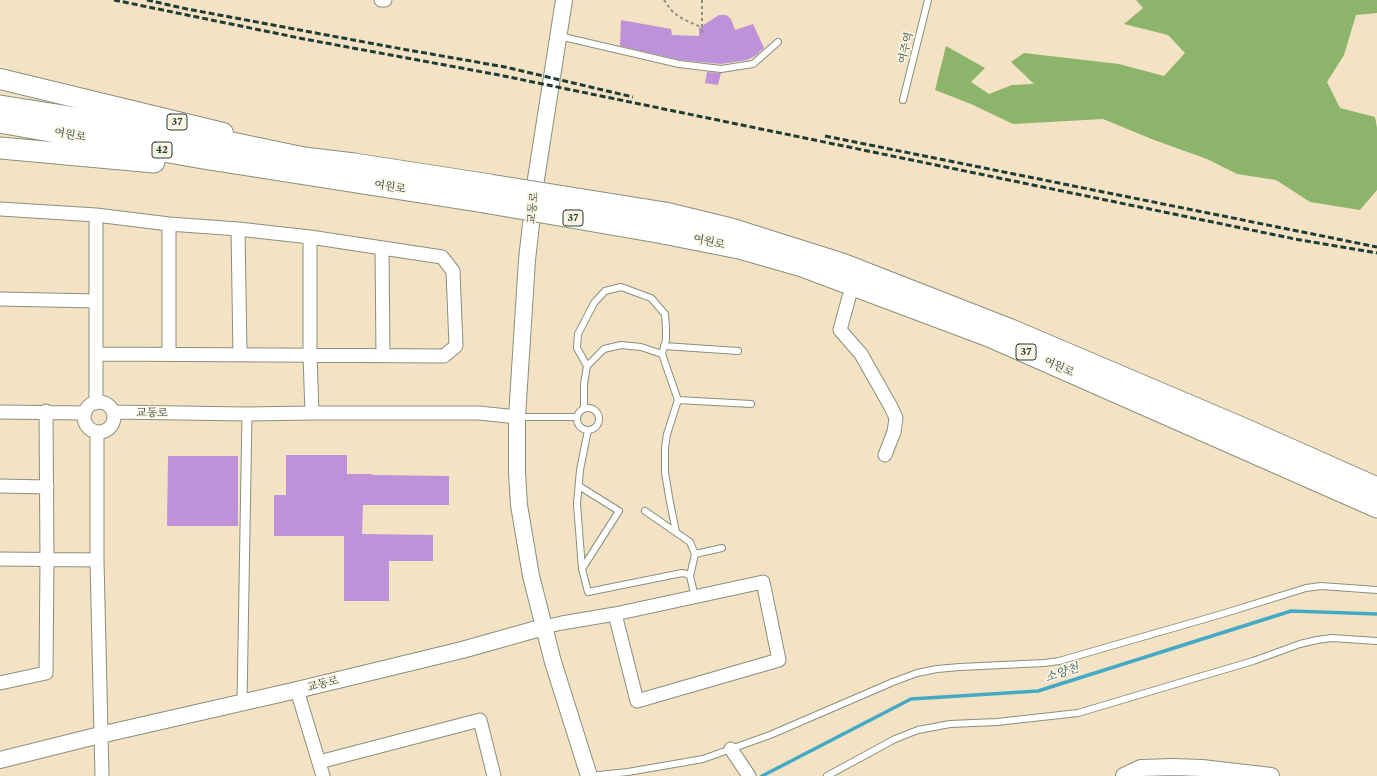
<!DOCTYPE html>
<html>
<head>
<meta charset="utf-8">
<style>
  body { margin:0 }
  canvas { display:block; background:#f3e2c4 }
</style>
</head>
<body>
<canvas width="1377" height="776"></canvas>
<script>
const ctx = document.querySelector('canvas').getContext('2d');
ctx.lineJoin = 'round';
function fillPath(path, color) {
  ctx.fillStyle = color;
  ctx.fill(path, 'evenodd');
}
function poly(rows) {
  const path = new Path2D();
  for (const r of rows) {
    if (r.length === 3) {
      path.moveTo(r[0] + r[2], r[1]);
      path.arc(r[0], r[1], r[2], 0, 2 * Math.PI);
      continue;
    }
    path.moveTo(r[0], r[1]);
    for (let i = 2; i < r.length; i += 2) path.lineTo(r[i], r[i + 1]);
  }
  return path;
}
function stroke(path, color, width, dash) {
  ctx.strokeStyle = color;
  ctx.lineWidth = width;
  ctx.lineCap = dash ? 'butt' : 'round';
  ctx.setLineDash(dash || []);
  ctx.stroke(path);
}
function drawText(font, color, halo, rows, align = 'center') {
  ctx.font = font + ' "Libre Caslon Text","Noto Serif KR",serif';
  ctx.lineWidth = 3.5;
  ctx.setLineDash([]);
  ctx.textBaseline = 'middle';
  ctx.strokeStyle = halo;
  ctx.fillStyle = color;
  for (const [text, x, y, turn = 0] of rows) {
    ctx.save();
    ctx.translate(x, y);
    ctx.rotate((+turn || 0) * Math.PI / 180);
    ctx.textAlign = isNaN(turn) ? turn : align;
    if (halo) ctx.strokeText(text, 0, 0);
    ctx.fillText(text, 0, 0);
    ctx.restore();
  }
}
fillPath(poly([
  [1136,0,1377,0,1377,13,1356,15,1344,55,1327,82,1340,108,1375,117,1377,128,1377,190,1360,210,1310,202,1276,180,1237,174,1207,159,1154,140,1103,119,1013,124,971,104,935,90,946,46,985,68,971,82,989,94,1012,85,1034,84,1011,62,1024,53,1119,64,1164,76,1185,53,1168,35,1124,24,1143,8]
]), '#8cb46a');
stroke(poly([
  [762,776,911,699,1038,691,1291,611,1377,614]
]), '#44a9c4', 3.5);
fillPath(poly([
  [719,15,726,15,731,19,735,30,753,24,764,48,755,56,747,60,721,64,680,60,620,46,621,20,671,29,672,35,699,36,699,28],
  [707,72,721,73,718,85,705,83],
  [286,455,347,455,347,474,372,474,372,475,449,476,449,505,363,505,362,534,433,535,433,561,389,561,389,601,344,601,344,536,274,536,274,495,286,495],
  [168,456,238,456,238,526,167,526]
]), '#be92d8');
const service = poly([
  [559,36,679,64,721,69,753,64,778,42],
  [903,100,928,0],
  [664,346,738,351],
  [587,366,577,348,578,334,594,303,605,291,621,287,651,298,665,314,666,328,666,340,662,354,678,400,667,434,665,448,665,472,669,497,676,532],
  [678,400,751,404],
  [588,419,11],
  [584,409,584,384,587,366,604,349,621,345,641,347,662,354],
  [517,417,577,417],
  [588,430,580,470,577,504,582,569,588,592,682,573,687,574,690,576,695,597],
  [579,486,619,511,582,569],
  [645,511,690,542,695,554,690,576],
  [695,554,722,548],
  [589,776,628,772,703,759,770,735,893,682,917,673,937,669,960,667,1044,663,1059,661,1222,614,1306,588,1321,586,1377,590],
  [827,776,895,739,918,730,950,724,997,722,1078,713,1253,661,1300,644,1317,640,1332,638,1377,641]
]);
const pedestrian = poly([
  [242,702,247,414]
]);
const minor = poly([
  [381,0,385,0],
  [0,209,96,215,169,224,238,229,310,237,442,257,453,271,456,346,444,356,96,354],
  [96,215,96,403],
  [169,224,169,354],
  [238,229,240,354],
  [310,237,310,355,312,413],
  [382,248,383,355],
  [849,297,840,330,861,354,891,407,896,418,894,432,885,455],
  [0,299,96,301],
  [99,417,15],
  [0,412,85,413],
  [113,412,247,414,312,413,479,413,517,417],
  [97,432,97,560,102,776],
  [0,486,47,487],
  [0,559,97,560],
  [544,627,562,623,615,614,763,582,779,660,637,701,615,614],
  [0,683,46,673,47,560,46,411],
  [297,690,323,776],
  [731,749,749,776],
  [319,762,480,720,494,776]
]);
const tertiary = poly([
  [564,0,536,179,527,260,517,417,517,473,519,505,531,576,553,662,589,776],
  [0,760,100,735,297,690,462,650,544,627],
  [1124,776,1141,768,1173,767,1202,768,1271,776]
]);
const primary = poly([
  [0,79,223,133]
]);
const trunk = poly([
  [0,106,227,142,304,158,354,164,490,185],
  [0,122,203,158,484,202],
  [0,148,154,162],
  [665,213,731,229,842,264,1011,330,1244,429,1377,488],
  [663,233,739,248,802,266,989,336,1377,507]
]);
stroke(service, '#89907c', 8);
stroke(pedestrian, '#89907c', 11);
stroke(minor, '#89907c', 15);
stroke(tertiary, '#89907c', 18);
stroke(primary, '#89907c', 22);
stroke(trunk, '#89907c', 23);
stroke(poly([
  [664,0,672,11,679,17,696,25,702,27],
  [702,0,702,36]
]), '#89907c', 2, [3, 3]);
stroke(service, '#fff', 6);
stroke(pedestrian, '#fff', 9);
stroke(minor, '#fff', 13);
stroke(tertiary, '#fff', 16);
stroke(primary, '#fff', 20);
stroke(trunk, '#fff', 21);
stroke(poly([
  [114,0,304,39,499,75,1295,239,1377,253],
  [147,0,187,9,391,47,505,67,633,97],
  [825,136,1377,247]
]), '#1f3d34', 3, [6, 3]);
const trunkBridge = poly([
  [490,185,665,213],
  [484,202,663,233]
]);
stroke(trunkBridge, '#89907c', 23, []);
stroke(trunkBridge, '#fff', 21);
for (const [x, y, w] of [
  [177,122,20],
  [162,150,20],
  [573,218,20],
  [1026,352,20]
]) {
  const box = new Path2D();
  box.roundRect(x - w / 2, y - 8, w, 16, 3);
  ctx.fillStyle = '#fcf5e5';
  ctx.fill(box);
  stroke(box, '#1f3d34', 1);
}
drawText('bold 10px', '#1f3d34', null, [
  ["37",177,122],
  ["42",162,150],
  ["37",573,218],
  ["37",1026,352]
]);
drawText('11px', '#1f3d34', '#fcf5e5', [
  ["여주역",906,48,-76],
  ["여원로",70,135,10],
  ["여원로",390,187,9],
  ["교동로",533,208,-84],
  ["여원로",709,242,12],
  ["여원로",1059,367,24],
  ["교동로",152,413,1],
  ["교동로",323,684,-14]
]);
drawText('italic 12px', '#2a5d5f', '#fcf5e5', [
  ["소양천",1062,673,-18]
]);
</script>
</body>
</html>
